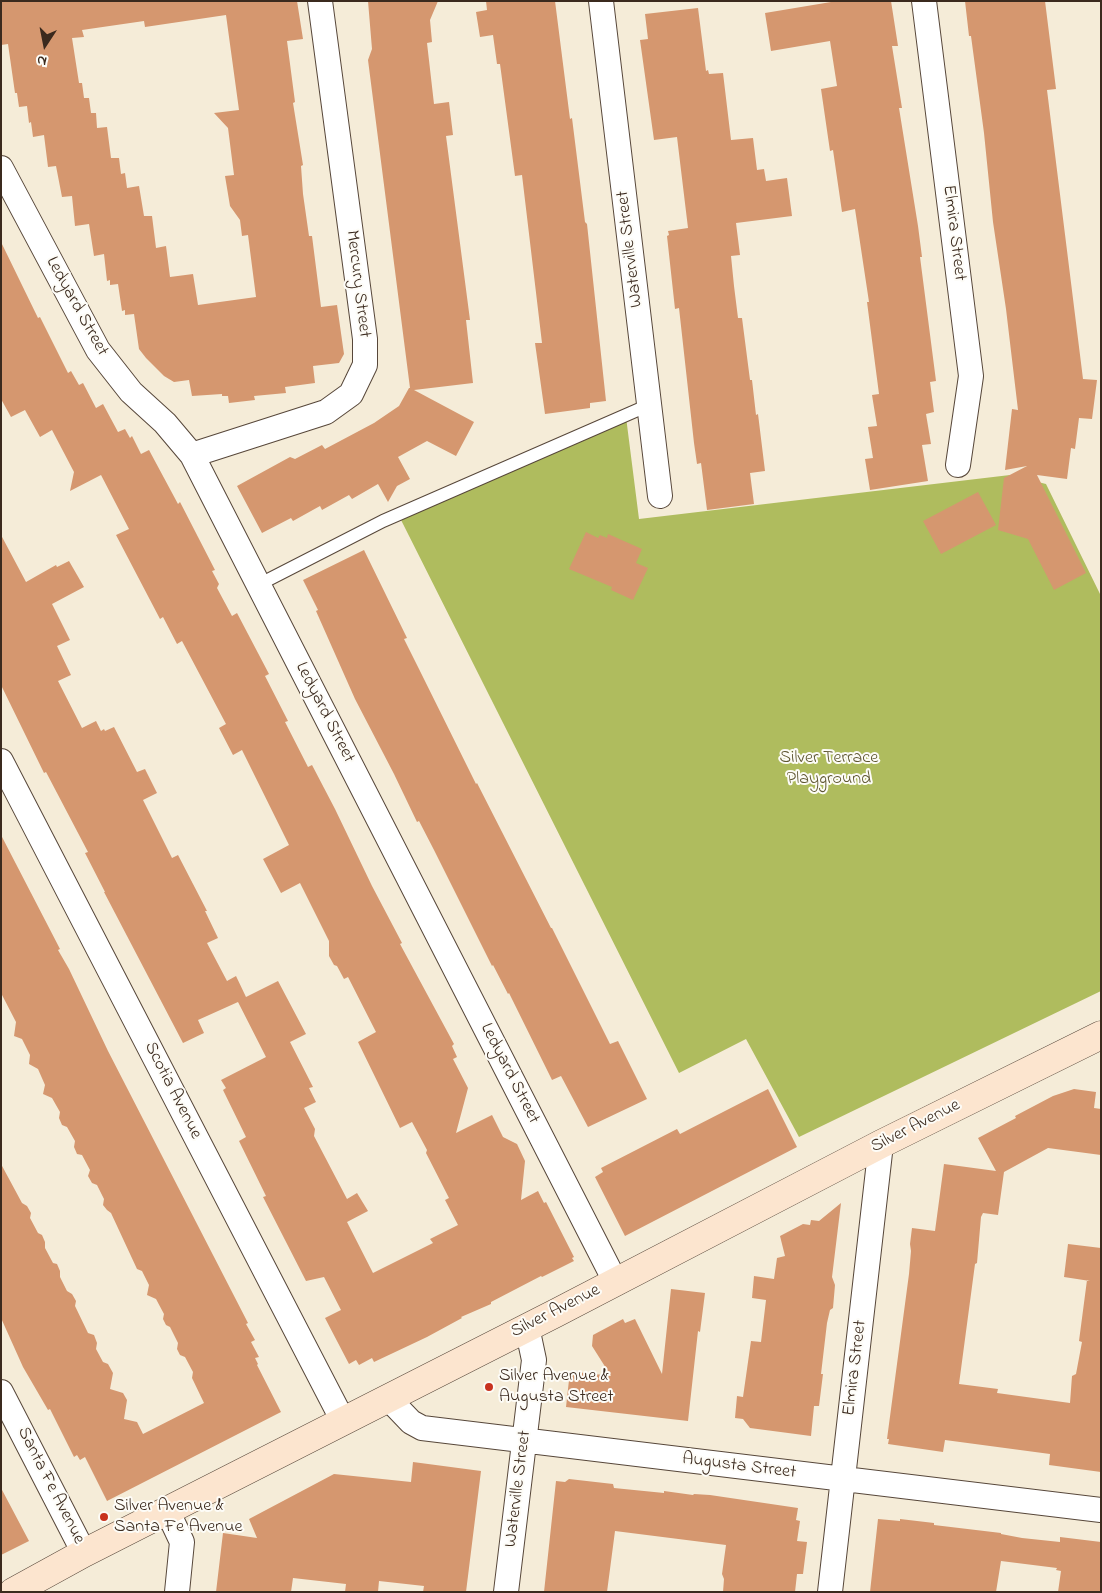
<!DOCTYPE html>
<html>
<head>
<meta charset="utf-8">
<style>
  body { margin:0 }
  #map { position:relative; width:1102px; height:1593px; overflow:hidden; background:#f5ecd8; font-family:"Indie Flower",sans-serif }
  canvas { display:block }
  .frame { position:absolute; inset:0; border:2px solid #3b2a1e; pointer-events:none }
  .north { position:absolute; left:20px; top:20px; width:50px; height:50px; -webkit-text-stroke:4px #fdfcf7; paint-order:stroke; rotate:191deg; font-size:14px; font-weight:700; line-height:20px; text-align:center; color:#3b2a1e }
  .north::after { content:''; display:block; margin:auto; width:18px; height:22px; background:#3b2a1e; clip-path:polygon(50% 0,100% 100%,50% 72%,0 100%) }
</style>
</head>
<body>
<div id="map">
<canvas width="1102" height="1593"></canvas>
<div class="frame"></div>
<div class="north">N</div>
</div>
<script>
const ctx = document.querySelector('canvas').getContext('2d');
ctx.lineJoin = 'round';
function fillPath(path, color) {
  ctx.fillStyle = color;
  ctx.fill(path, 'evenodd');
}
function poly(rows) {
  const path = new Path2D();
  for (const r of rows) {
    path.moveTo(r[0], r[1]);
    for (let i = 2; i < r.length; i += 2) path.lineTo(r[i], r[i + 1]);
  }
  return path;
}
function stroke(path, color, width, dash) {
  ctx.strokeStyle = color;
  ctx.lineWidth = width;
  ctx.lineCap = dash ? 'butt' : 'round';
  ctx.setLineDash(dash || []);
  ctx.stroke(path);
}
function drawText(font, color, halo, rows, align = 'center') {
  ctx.font = font + ' "Indie Flower",sans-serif';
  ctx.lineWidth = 4;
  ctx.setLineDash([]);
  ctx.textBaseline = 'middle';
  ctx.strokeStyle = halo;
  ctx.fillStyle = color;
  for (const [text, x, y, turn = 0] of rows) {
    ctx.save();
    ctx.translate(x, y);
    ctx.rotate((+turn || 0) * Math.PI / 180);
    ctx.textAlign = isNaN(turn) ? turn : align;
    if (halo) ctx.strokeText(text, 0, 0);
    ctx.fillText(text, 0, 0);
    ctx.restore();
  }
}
fillPath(poly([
  [625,409,639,519,1010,475,1046,484,1101,596,1101,991,799,1137,746,1039,679,1073,397,512]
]), '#afbc5e');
fillPath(poly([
  [1,1,297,1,303,39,287,41,295,102,293,103,303,165,301,166,303,194,309,236,312,236,321,307,337,305,344,354,339,363,313,366,315,383,285,387,286,393,254,396,255,400,229,403,228,396,222,396,222,394,192,396,189,380,174,382,164,376,146,358,139,349,134,314,125,315,125,310,122,311,118,284,110,285,110,280,107,281,104,254,94,256,89,224,75,226,72,196,62,197,56,166,48,167,44,135,33,137,31,122,29,123,27,106,19,107,17,93,15,93,8,44,1,45],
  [226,15,239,110,214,113,228,128,234,175,225,176,230,206,240,220,242,236,248,235,256,297,198,305,193,274,170,277,166,246,156,248,152,216,144,216,139,186,127,188,125,173,121,174,119,158,111,158,107,127,97,128,96,113,91,113,89,98,84,98,82,83,79,83,72,38,84,37,82,30,144,21,145,27],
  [368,1,438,1,430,20,432,42,427,43,434,104,449,102,453,135,446,136,470,320,466,320,473,383,414,390,474,422,456,456,427,441,398,457,410,479,397,486,388,502,378,484,352,499,349,495,322,510,320,506,293,521,291,518,262,533,237,486,290,457,295,459,322,445,325,449,374,423,399,406,409,388,410,388,368,60,372,49],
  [486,1,555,1,570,119,572,118,585,222,587,224,606,401,590,403,590,408,545,414,535,343,542,343,522,175,515,176,500,64,497,64,493,35,480,37,476,12,487,10],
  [837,1,891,1,898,46,892,46,902,108,899,108,918,226,922,257,920,257,936,381,930,382,934,412,926,414,931,444,922,445,928,481,870,490,865,459,873,458,868,427,877,426,872,395,879,394,867,302,869,302,855,209,842,212,833,150,830,151,821,89,837,86,830,41,771,51,765,13],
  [965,1,1045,1,1056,89,1047,90,1083,379,1097,380,1092,419,1079,418,1075,449,1071,448,1067,479,1037,475,1086,573,1054,590,1028,539,998,530,1004,478,1027,466,1005,470,1012,409,1018,410,1006,309,993,222,984,133,973,51,971,36,969,36],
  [698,8,706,71,708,70,709,74,723,73,731,140,753,138,757,170,764,169,766,181,787,178,792,216,736,223,740,255,731,256,734,286,738,318,742,318,750,380,752,380,756,415,758,414,765,471,750,473,754,504,707,510,701,463,697,464,694,443,679,308,675,309,667,236,669,235,668,231,688,228,677,137,654,140,640,40,648,39,645,14],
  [1,242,38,318,40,317,68,373,71,371,79,385,83,383,96,408,103,404,118,432,125,429,130,438,132,436,141,454,149,450,178,504,180,502,215,570,212,571,219,584,217,588,232,616,237,613,269,674,265,676,288,721,285,722,308,767,312,765,335,809,372,886,402,943,400,944,454,1044,452,1046,457,1057,453,1059,468,1088,456,1133,492,1115,503,1137,517,1144,525,1161,521,1200,538,1191,544,1203,546,1202,574,1257,572,1258,574,1261,542,1277,541,1276,491,1302,491,1304,461,1317,462,1318,427,1337,374,1362,372,1358,359,1365,356,1360,349,1364,325,1318,341,1310,324,1277,306,1281,263,1197,266,1196,239,1141,246,1137,223,1090,226,1088,221,1080,266,1057,238,1002,198,1020,204,1033,183,1043,104,892,105,892,85,853,88,852,46,772,44,773,1,685,1,535,26,582,56,565,57,567,69,561,84,587,52,604,70,640,57,646,71,675,58,681,82,728,96,721,101,731,104,729,105,731,114,727,137,772,145,769,157,793,143,800,172,858,178,855,207,911,205,911,218,938,207,943,227,981,236,976,246,997,278,981,306,1034,290,1042,313,1087,309,1088,316,1102,304,1108,315,1129,314,1136,347,1199,357,1193,368,1211,347,1222,373,1273,433,1243,430,1239,458,1225,445,1200,449,1198,426,1153,427,1150,412,1122,400,1128,358,1042,376,1032,348,977,344,979,337,966,334,965,329,956,329,941,300,883,281,893,263,859,289,845,242,750,233,755,219,728,226,724,182,641,177,644,163,617,160,619,116,535,129,529,101,475,70,491,74,472,52,430,40,437,25,410,11,417,1,399],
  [978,492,996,525,941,554,923,521],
  [586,532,598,538,600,535,607,538,608,534,642,549,636,563,648,568,633,600,611,590,612,587,569,569],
  [364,550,407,638,404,639,419,669,476,784,477,783,551,928,552,928,610,1044,618,1041,647,1099,588,1127,561,1076,552,1080,509,993,508,994,493,965,492,966,434,850,419,821,417,822,394,774,355,699,316,611,318,610,303,580],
  [1,835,60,949,58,950,69,969,108,1051,248,1323,246,1324,255,1340,251,1342,259,1357,255,1358,258,1364,257,1365,281,1412,107,1501,85,1457,80,1460,77,1455,74,1457,50,1409,48,1410,23,1367,1,1318,1,1164,22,1203,27,1206,31,1213,30,1218,38,1233,42,1235,45,1242,45,1248,53,1263,57,1264,60,1271,60,1277,67,1291,72,1294,76,1301,75,1306,88,1333,94,1335,97,1343,96,1349,103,1362,108,1364,113,1373,110,1389,123,1393,127,1400,124,1419,137,1422,143,1434,204,1403,192,1378,193,1372,185,1357,180,1355,177,1349,178,1343,170,1327,166,1325,163,1319,164,1314,156,1299,147,1295,149,1285,142,1271,137,1269,111,1213,107,1210,103,1205,104,1199,97,1185,92,1183,88,1176,90,1170,82,1155,77,1154,74,1147,75,1141,67,1127,62,1125,59,1118,60,1112,52,1098,43,1094,45,1085,38,1069,29,1064,30,1055,22,1039,14,1036,16,1022,1,993],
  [768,1089,797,1147,625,1236,595,1177,603,1172,601,1168,677,1129,680,1134],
  [1074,1089,1096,1092,1094,1108,1101,1109,1101,1155,1048,1148,1004,1172,998,1215,983,1213,981,1217,977,1263,975,1264,959,1384,998,1389,997,1393,1070,1403,1072,1376,1076,1374,1082,1342,1079,1341,1087,1280,1090,1281,1064,1277,1068,1244,1101,1248,1101,1472,1049,1465,1050,1454,945,1440,943,1452,888,1444,889,1439,887,1439,909,1274,911,1251,910,1244,912,1228,935,1231,944,1164,996,1171,978,1138,1016,1118,1015,1116,1053,1096],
  [841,1203,832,1277,835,1285,833,1308,830,1310,827,1323,821,1374,823,1374,819,1406,814,1406,811,1436,750,1428,743,1419,735,1418,737,1396,743,1397,751,1341,761,1342,766,1300,752,1298,754,1276,774,1279,777,1258,785,1256,780,1236,803,1224,810,1225,811,1220,819,1221],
  [671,1289,705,1293,700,1332,698,1331,688,1421,566,1407,570,1371,611,1376,592,1346,593,1335,623,1319,625,1323,635,1319,662,1374],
  [413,1462,481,1471,466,1592,423,1592,424,1586,379,1581,378,1592,345,1592,346,1584,293,1578,291,1592,216,1592,223,1533,257,1538,249,1519,334,1474,411,1482],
  [569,1479,613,1484,614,1488,664,1493,664,1491,693,1495,694,1494,710,1495,798,1508,796,1520,800,1521,797,1541,807,1542,803,1574,797,1574,795,1592,723,1592,724,1579,722,1574,726,1545,615,1531,607,1592,544,1592,556,1481,565,1482],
  [1,1488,29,1541,1,1555],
  [878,1519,900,1521,900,1519,934,1523,934,1525,1001,1533,1001,1534,1022,1538,1060,1542,1060,1537,1101,1542,1101,1592,1058,1592,1061,1571,1056,1570,1057,1568,1001,1561,996,1592,870,1592]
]), '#d5976f');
const lane = poly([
  [258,585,383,521,649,405]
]);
const street = poly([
  [601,1,660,496],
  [924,1,971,376,958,465],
  [1,168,98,350,131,392,165,423,192,455,615,1281],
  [192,455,326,412,351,394,365,365,365,339,320,1],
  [1,761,343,1421],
  [1,1392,84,1553],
  [388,1398,411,1422,422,1428,1101,1510],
  [167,1510,182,1542,177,1592],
  [506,1592,534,1360,527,1327],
  [830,1592,881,1144]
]);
const secondary = poly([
  [13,1592,84,1553,556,1313,881,1144,1101,1035]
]);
stroke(lane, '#57473a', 14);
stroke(street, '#57473a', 26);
stroke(secondary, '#57473a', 29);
stroke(lane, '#fff', 12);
stroke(street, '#fff', 24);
stroke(secondary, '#fce5cf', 28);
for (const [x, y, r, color] of [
  [489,1387,5,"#c8321e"],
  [104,1517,5,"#c8321e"]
]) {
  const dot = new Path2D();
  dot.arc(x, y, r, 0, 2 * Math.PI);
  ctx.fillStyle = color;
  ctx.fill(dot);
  stroke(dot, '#fdfcf7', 2);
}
drawText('18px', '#3b2a1e', '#fdfcf7', [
  ["Elmira Street",953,233,83],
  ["Waterville Street",631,249,-97],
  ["Mercury Street",357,284,83],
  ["Ledyard Street",76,307,61],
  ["Ledyard Street",324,713,63],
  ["Ledyard Street",509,1074,63],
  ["Scotia Avenue",172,1091,63],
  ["Silver Avenue",916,1127,-27],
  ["Silver Avenue",556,1312,-27],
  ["Elmira Street",856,1368,-83],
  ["Augusta Street",739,1467,7],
  ["Santa Fe Avenue",50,1486,63],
  ["Waterville Street",519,1489,-83]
]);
drawText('18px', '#5e5631', '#fdfcf7', [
  ["Silver Terrace",829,759],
  ["Playground",829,780]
]);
drawText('18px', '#3b2a1e', '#fdfcf7', [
  ["Silver Avenue &",499,1377],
  ["Augusta Street",499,1398],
  ["Silver Avenue &",114,1507],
  ["Santa Fe Avenue",114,1528]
], 'left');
</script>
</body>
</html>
